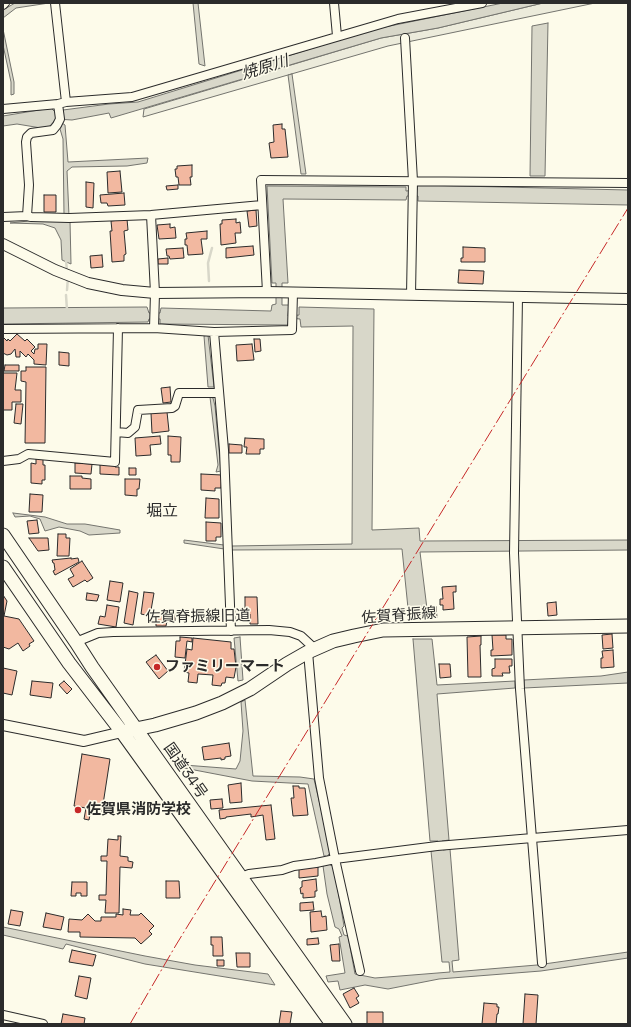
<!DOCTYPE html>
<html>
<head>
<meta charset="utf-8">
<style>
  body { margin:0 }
  #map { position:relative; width:631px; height:1027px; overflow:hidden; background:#fdfbea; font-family:"Space Grotesk",sans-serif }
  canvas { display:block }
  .frame { position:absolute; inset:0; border:4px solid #2b2b2b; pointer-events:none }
</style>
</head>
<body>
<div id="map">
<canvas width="631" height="1027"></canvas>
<div class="frame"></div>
</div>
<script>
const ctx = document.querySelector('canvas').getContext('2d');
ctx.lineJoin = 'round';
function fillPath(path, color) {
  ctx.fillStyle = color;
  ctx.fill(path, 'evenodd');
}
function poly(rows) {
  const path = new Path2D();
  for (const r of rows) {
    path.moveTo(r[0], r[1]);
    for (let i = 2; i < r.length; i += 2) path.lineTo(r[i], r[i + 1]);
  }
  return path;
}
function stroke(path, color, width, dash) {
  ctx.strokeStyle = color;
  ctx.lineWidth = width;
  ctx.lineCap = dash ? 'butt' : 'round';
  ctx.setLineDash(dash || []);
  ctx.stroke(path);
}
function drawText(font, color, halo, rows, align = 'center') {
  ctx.font = font + ' "Space Grotesk","Noto Sans JP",sans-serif';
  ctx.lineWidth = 3;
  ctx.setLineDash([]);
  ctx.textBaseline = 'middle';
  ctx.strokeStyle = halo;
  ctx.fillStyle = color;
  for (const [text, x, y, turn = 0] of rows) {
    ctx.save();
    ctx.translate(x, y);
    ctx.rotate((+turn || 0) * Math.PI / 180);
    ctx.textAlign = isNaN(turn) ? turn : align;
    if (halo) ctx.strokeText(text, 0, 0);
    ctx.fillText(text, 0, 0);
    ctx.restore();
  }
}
const green = poly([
  [543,3,595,3,388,46,143,117,144,109,381,38,438,28,543,3]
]);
fillPath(green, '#ecebdb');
stroke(green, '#74746e', 1);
const water = poly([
  [15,3,49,3,16,8,3,18,3,10,15,3],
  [193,3,198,3,205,66,199,64,193,3],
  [503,3,543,3,438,28,381,38,111,118,109,113,72,120,56,119,49,127,41,128,17,124,3,126,3,116,51,108,56,113,63,113,63,110,109,104,138,102,375,29,503,3],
  [548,23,545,176,530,176,532,26,548,23],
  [3,29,14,82,14,94,11,95,11,82,3,45,3,29],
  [292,74,306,174,301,174,288,75,292,74],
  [62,123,65,125,68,162,148,158,147,163,127,166,72,167,67,171,69,216,64,215,63,139,60,129,62,123],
  [417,185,628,190,628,205,418,201,418,196,407,196,406,200,283,199,288,283,282,283,282,305,289,305,288,316,299,315,299,307,374,309,372,530,419,528,420,541,628,540,628,550,420,552,428,617,419,618,409,618,402,549,231,550,184,543,184,540,232,546,352,544,353,326,301,327,300,319,289,318,288,324,287,325,160,324,160,319,149,319,148,322,3,324,3,308,147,307,149,313,160,313,161,308,271,311,272,305,276,304,276,283,272,283,267,186,406,187,406,191,417,190,417,185],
  [38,220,70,221,71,264,62,260,61,240,55,228,43,224,10,223,38,220],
  [208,335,214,387,208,387,204,336,208,335],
  [210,397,213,398,215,406,221,471,216,472,218,465,210,397],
  [13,513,45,517,67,524,85,524,120,530,120,533,89,535,80,531,59,527,45,531,40,519,30,516,15,517,13,513],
  [240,637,243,680,238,681,234,638,240,637],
  [413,639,432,639,437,685,515,681,515,688,437,694,449,840,442,841,443,850,450,849,459,960,452,961,453,972,537,965,628,952,628,958,541,971,439,979,388,989,365,985,340,990,338,981,328,982,326,976,345,973,339,937,342,936,339,929,335,927,327,894,323,866,326,864,326,856,324,856,308,784,252,781,184,768,184,765,236,769,240,761,243,731,241,702,245,700,253,776,300,777,314,779,331,852,328,855,329,864,334,867,344,926,342,928,344,935,348,936,355,974,375,978,450,972,449,962,442,962,431,851,439,850,438,841,430,841,413,639],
  [628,672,628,683,524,688,524,680,601,676,628,672],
  [3,927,145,956,195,965,268,974,275,985,145,964,66,944,63,949,3,935,3,927]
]);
fillPath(water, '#d8d7c9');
stroke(water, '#74746e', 1);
stroke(poly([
  [66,259,67,272],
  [209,281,208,263,212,248],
  [67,290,68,277],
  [66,295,67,310]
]), '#d8d7c9', 2.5);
const building = poly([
  [282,124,282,129,285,129,288,157,271,158,269,143,274,142,273,125,282,124],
  [192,165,192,177,190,177,191,185,179,185,178,177,176,177,175,169,177,169,177,166,192,165],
  [120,171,122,192,108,193,107,172,120,171],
  [86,182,94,183,93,208,86,207,86,182],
  [178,185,178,189,167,190,166,186,178,185],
  [124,193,125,205,108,206,107,203,101,203,100,195,124,193],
  [44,195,56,195,56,212,44,212,44,195],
  [256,210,257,226,249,227,247,211,256,210],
  [127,219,128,230,124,231,126,254,124,255,124,261,112,262,110,231,112,231,111,221,127,219],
  [236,219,236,223,240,222,241,233,235,233,236,243,221,245,220,224,222,224,222,220,236,219],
  [170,224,170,228,175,227,176,238,159,239,157,225,170,224],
  [207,231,207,239,201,239,203,254,188,255,187,245,185,245,185,239,187,239,186,233,207,231],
  [253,246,254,255,226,258,226,248,253,246],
  [463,247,485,248,485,262,461,262,461,258,463,258,463,247],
  [183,248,184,258,170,259,169,256,167,256,166,249,183,248],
  [102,255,103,267,91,268,90,256,102,255],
  [168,258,168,264,158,264,158,259,168,258],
  [459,270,484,271,483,284,458,283,459,270],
  [17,334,25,341,27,339,35,347,31,351,34,354,35,349,38,349,38,344,47,344,46,365,34,364,34,360,28,354,26,357,20,351,20,357,16,357,15,349,11,354,7,355,3,353,3,337,7,341,8,339,10,341,17,334],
  [254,339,260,339,261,351,255,352,254,339],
  [252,344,254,360,237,361,236,345,252,344],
  [59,352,69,353,69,366,59,365,59,352],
  [5,365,19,365,19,371,4,371,5,365],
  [26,367,46,367,45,443,25,443,26,382,21,381,21,371,26,371,26,367],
  [3,373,17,373,15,390,21,390,21,402,12,402,12,410,3,410,3,373],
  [170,387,171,402,163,403,161,388,170,387],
  [16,404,23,404,21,424,14,423,16,404],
  [167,412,169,431,152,433,151,413,167,412],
  [160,436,161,444,150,445,151,455,136,456,135,438,160,436],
  [168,436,181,437,180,462,171,462,171,455,168,455,168,436],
  [245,438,264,439,264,449,260,449,260,454,246,454,247,447,244,447,245,438],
  [229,444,242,445,242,453,229,453,229,444],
  [36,458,43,458,43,465,45,465,45,480,42,480,42,484,31,483,31,463,36,464,36,458],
  [75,463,92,464,91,474,75,473,75,463],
  [100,464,115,465,115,467,119,467,119,475,100,474,100,464],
  [129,468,136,468,136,475,129,475,129,468],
  [201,474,222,475,221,488,215,488,215,491,201,490,201,474],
  [70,476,82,476,82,478,91,479,91,489,70,489,70,476],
  [125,479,140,479,139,489,137,489,137,496,125,495,125,479],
  [30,494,43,495,42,512,29,512,30,494],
  [206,498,219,499,219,518,205,518,206,498],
  [37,520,39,533,29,534,27,521,37,520],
  [206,522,221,523,221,537,216,537,216,541,206,541,206,522],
  [58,534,66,534,66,538,70,538,69,556,57,556,58,534],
  [29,538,48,538,49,550,38,551,29,538],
  [71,558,71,559,78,558,79,562,55,575,53,571,55,570,54,563,53,563,52,560,71,558],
  [82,561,93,578,87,582,85,580,73,587,68,579,74,576,70,569,82,561],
  [110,581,123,583,120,602,107,600,110,581],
  [456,586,456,592,453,592,454,609,443,610,443,605,440,605,440,599,443,599,442,587,456,586],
  [129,591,138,593,133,625,124,623,129,591],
  [144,592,154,593,150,616,141,614,144,592],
  [87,593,99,595,97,601,86,600,87,593],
  [3,595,7,601,4,616,19,619,34,641,29,644,30,646,23,651,18,643,9,649,3,647,3,595],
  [245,597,257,597,258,624,250,624,250,614,245,614,245,597],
  [556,602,557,615,548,616,547,603,556,602],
  [107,605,119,607,116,627,98,624,100,616,105,617,107,605],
  [436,607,437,618,430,619,429,608,436,607],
  [156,612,175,613,175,621,167,621,166,626,156,626,156,612],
  [612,634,613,648,603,649,602,635,612,634],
  [492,635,506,635,506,639,512,639,512,655,491,656,491,650,493,650,492,635],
  [481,636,481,645,480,645,481,677,468,677,467,637,481,636],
  [180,637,192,638,192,642,187,641,185,658,175,657,176,641,180,641,180,637],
  [193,638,231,642,231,649,234,649,236,667,234,678,226,677,225,683,222,683,221,686,212,685,213,675,198,674,197,683,188,682,189,673,184,672,187,649,192,650,193,638],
  [613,650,614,667,601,668,601,658,603,658,602,651,613,650],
  [156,655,168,671,159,679,146,662,156,655],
  [495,659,512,659,512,666,509,666,510,673,502,673,503,676,492,676,492,669,495,668,495,659],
  [439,664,450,664,451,677,440,678,439,664],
  [3,668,17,671,12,695,3,693,3,668],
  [32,681,53,683,51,698,30,695,32,681],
  [64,681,72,689,67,694,59,685,64,681],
  [229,743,231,756,225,757,225,759,221,760,221,758,204,760,202,747,229,743],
  [82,754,110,759,102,811,91,809,89,820,84,819,86,808,74,806,82,754],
  [241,783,242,802,230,803,228,785,241,783],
  [293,786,299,786,299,788,305,788,308,815,293,816,291,798,294,798,293,786],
  [222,799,223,808,211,809,210,800,222,799],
  [271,805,275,839,266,840,263,815,251,817,251,814,226,817,226,818,220,819,219,810,271,805],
  [118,836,121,836,120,856,128,857,128,861,133,862,132,868,120,867,119,913,105,913,106,900,99,900,99,895,106,895,107,861,101,861,101,856,107,856,108,839,118,840,118,836],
  [318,867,318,876,299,878,299,869,318,867],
  [316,879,317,891,315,891,315,897,303,898,303,893,301,894,300,888,302,887,302,881,316,879],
  [166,881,179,881,180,898,166,898,166,881],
  [72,882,87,882,87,896,81,896,81,893,76,893,76,896,71,896,72,882],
  [313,902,314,910,300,911,300,903,313,902],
  [123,909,131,910,130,915,139,915,141,913,154,926,149,931,152,934,141,944,135,938,80,937,80,932,68,932,69,919,82,920,88,914,95,921,101,921,101,917,116,917,116,914,123,915,123,909],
  [11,910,23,912,20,926,8,924,11,910],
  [321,911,322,917,326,916,327,930,311,932,310,912,321,911],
  [46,913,64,917,61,930,43,927,46,913],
  [211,937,222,937,223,956,213,956,213,945,211,945,211,937],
  [318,938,319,944,307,945,307,939,318,938],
  [339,944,340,961,332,961,330,945,339,944],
  [72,950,96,955,93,966,69,962,72,950],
  [236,953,250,953,250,967,237,967,236,953],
  [217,960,224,960,224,966,217,966,217,960],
  [79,976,91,978,87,999,75,996,79,976],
  [354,988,359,996,356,998,359,1003,350,1008,343,994,354,988],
  [525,994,538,995,536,1024,523,1024,525,994],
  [484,1003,497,1004,497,1007,499,1007,498,1014,497,1014,496,1024,482,1024,484,1003],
  [281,1011,292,1012,290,1024,279,1024,281,1011],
  [367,1012,383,1012,383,1024,367,1024,367,1012],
  [63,1014,85,1018,84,1024,61,1024,63,1014]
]);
fillPath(building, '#f2b8a0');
stroke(building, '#2b2b2b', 1);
const minor = poly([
  [55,3,66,102,58,104,60,119,57,125,53,130,31,133,27,137,26,142,29,185,27,216,31,217,69,218,151,215,262,205],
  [334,3,337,36],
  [3,5,5,3],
  [405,38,413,181,411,295],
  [66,102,132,97,398,19,482,3],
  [3,109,58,104],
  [151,215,155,293,154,328],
  [3,217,27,216],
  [267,292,261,180,628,183],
  [518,297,514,553,520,689,542,963],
  [3,329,154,328,214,332,292,330,293,293],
  [214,332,224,450,231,631],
  [116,432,128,433,135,427,138,410,172,408,175,406,179,393,218,393],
  [3,461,19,459,28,454,115,462,118,328],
  [76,642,98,633,113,632,269,630,290,632,301,636,315,649],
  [308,652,319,778,335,859,360,971],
  [241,877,249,874,282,870,294,866,316,863,335,859,437,846,628,830],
  [3,1015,43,1024]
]);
const tertiary = poly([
  [3,244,55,270,88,283,122,290,155,293,267,292,628,299],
  [3,725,84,741,122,732]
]);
const primary = poly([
  [126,731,155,725,196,713,222,703,250,689,287,664,308,652,333,641,354,636,383,630,628,626]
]);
const trunk = poly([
  [3,535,76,642,92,667,345,1024],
  [3,567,69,663,122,732,332,1024]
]);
stroke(minor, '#2b2b2b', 10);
stroke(tertiary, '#2b2b2b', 12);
stroke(primary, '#2b2b2b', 15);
stroke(trunk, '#2b2b2b', 15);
stroke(minor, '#fdfbea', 8);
stroke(tertiary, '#fdfbea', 10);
stroke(primary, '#fdfbea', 13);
stroke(trunk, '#fdfbea', 13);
stroke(poly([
  [130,1024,176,945,628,208]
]), '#c62828', 1, [14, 3, 2, 3]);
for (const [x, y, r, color] of [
  [157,667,4,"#c62828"],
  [78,810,4,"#c62828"]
]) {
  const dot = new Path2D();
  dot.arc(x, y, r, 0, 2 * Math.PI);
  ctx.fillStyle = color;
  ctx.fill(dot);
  stroke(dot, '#fdfbea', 1.5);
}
drawText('15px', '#2b2b2b', '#fdfbea', [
  ["佐賀脊振線",399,616,-4],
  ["佐賀脊振線旧道",198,617,-1],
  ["国道34号",185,771,55]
]);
drawText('bold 15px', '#2b2b2b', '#fdfbea', [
  ["ファミリーマート",165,667],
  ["佐賀県消防学校",86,810]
], 'left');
drawText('italic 16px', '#2b2b2b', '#fdfbea', [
  ["焼原川",265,68,-17]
]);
drawText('16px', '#2b2b2b', '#fdfbea', [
  ["堀立",162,512]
]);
</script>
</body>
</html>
